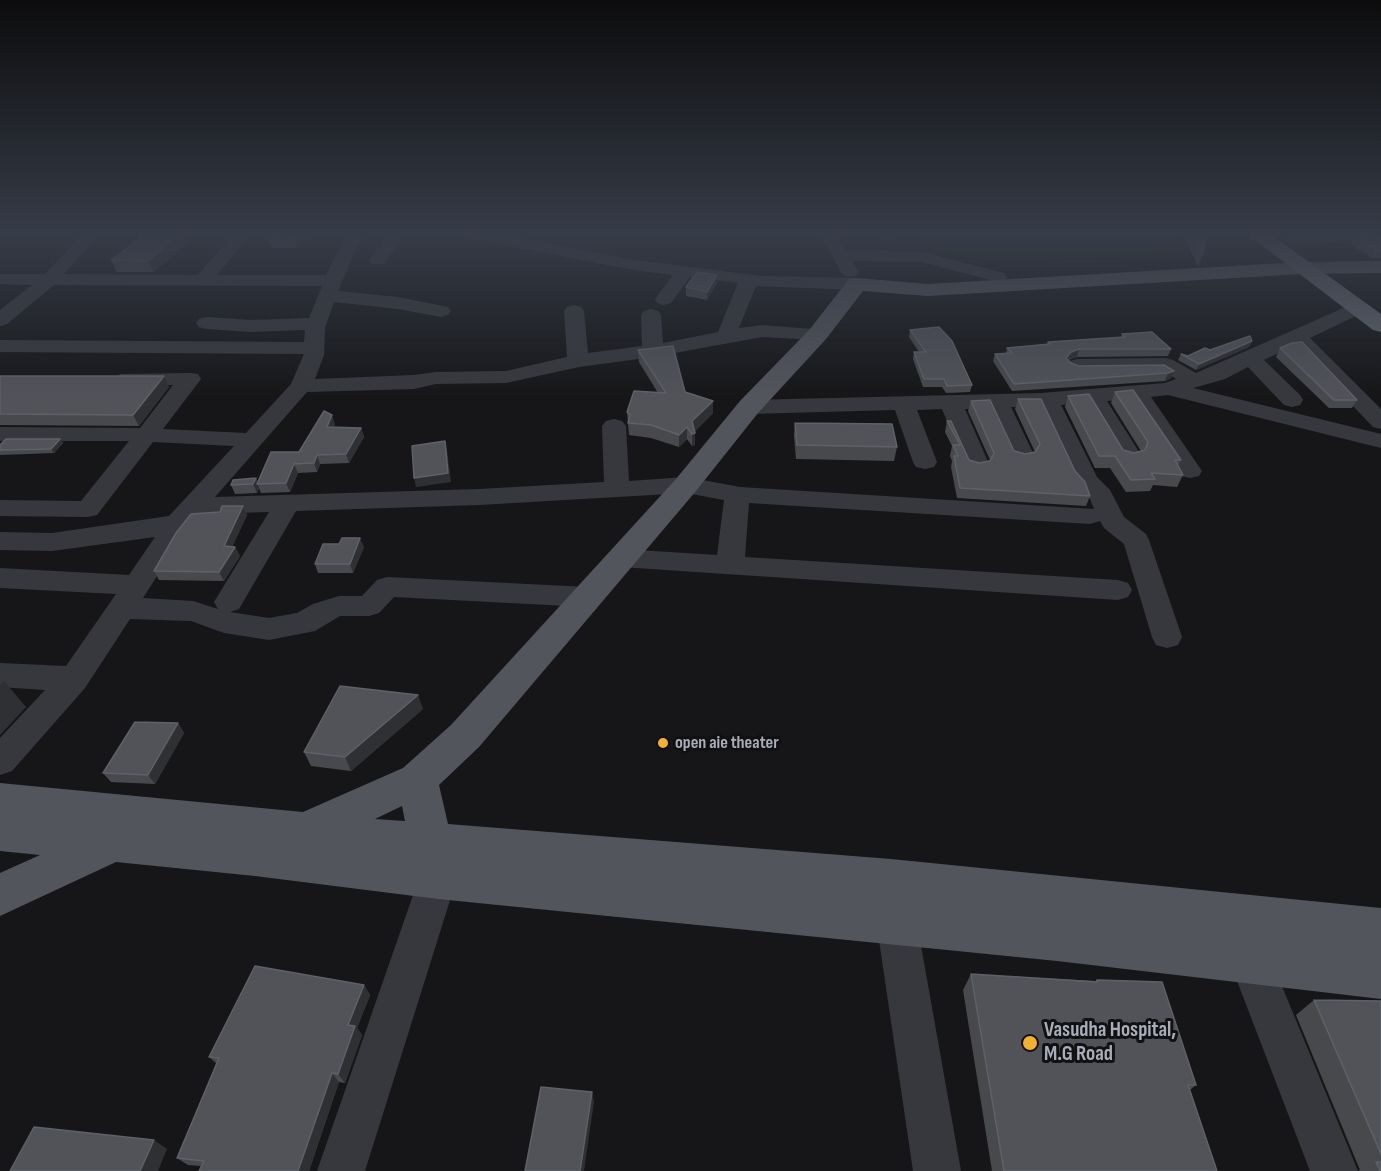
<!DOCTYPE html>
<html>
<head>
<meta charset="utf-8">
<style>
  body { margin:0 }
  canvas { display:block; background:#161618 }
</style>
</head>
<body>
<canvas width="1381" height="1171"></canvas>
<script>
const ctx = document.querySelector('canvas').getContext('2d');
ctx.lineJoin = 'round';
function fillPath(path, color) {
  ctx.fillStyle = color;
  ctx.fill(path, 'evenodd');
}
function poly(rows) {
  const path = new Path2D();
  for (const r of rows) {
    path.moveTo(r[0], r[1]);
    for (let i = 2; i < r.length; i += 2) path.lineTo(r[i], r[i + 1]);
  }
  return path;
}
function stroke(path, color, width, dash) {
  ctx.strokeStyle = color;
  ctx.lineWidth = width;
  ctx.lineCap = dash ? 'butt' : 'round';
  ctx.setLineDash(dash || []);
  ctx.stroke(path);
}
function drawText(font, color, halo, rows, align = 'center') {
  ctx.font = font + ' "Sofia Sans Condensed",sans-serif';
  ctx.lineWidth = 6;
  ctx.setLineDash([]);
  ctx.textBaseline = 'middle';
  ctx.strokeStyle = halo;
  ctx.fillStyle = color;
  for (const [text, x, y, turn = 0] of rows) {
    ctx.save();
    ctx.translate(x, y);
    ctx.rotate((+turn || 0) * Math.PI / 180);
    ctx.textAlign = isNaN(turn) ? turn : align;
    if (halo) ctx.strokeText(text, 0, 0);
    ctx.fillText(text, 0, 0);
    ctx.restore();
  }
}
fillPath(poly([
  [907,233,1203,233,1203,238,1175,234,1167,240,1188,249,1145,256,996,260,948,255,909,243,918,236]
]), '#1e261f');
fillPath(poly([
  [83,233,100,233,64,274,198,275,234,233,251,233,217,275,326,275,347,233,363,233,338,291,398,297,448,307,451,311,448,315,441,317,398,309,334,302,325,328,324,355,315,379,414,375,436,372,506,371,567,357,564,311,567,307,574,305,581,307,584,311,588,353,642,346,641,315,644,311,651,309,658,311,661,315,663,343,718,332,738,283,690,277,671,303,664,305,657,303,655,299,673,275,634,270,469,238,461,233,495,233,634,260,762,276,857,278,864,280,866,284,864,288,857,290,756,286,739,328,762,325,825,330,828,334,825,338,818,340,762,337,653,357,579,367,506,383,436,384,414,389,307,392,215,497,479,489,604,482,602,426,606,421,614,419,622,421,626,426,629,481,686,477,740,487,1094,509,1090,499,1073,481,1039,407,1011,407,1034,455,1031,460,1022,462,1013,460,1010,455,989,408,965,409,989,464,986,469,977,471,968,469,965,464,942,409,917,410,937,462,934,467,925,469,916,467,913,462,895,410,749,414,741,412,738,407,741,402,749,400,1041,393,1165,383,1176,379,1162,370,1077,371,1070,369,1066,365,1070,361,1077,359,1166,358,1173,360,1196,373,1357,302,1364,304,1367,308,1364,312,1310,338,1381,409,1381,429,1373,427,1295,345,1264,360,1300,395,1303,400,1300,405,1292,407,1284,405,1248,367,1225,379,1193,388,1381,434,1381,448,1168,395,1151,397,1202,471,1199,476,1190,478,1181,476,1130,399,1107,401,1141,455,1138,460,1129,462,1120,460,1086,403,1061,405,1097,477,1110,490,1124,517,1146,534,1149,540,1182,637,1178,645,1167,648,1156,645,1152,637,1124,544,1104,528,1100,521,1090,524,749,503,745,557,1118,580,1128,583,1132,590,1128,597,1118,600,621,567,611,565,607,558,611,551,621,549,717,555,724,500,686,493,479,505,296,511,239,609,230,612,269,618,297,613,313,604,339,596,362,596,377,580,387,577,587,587,597,590,601,597,597,604,587,607,394,597,379,613,369,616,340,616,315,631,269,640,224,633,191,621,130,619,85,688,12,771,0,775,0,738,45,690,0,687,0,663,66,666,116,594,0,588,0,568,129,575,155,537,52,551,0,550,0,532,52,533,169,516,234,446,153,442,97,515,88,517,0,516,0,500,81,501,129,441,0,441,0,427,140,428,173,385,128,385,120,384,117,379,120,374,190,373,198,374,201,379,163,429,246,433,291,384,304,354,0,352,0,340,304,342,305,330,252,332,206,329,199,327,196,323,199,319,206,317,252,320,309,318,322,286,54,285,7,324,0,326,0,310,32,285,0,284,0,274,45,274,83,233],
  [269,512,214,602,218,609,193,601,143,598,187,529,201,514,269,512],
  [385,233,401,233,403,236,384,264,372,264,369,260,387,236,385,233],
  [820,233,836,233,846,250,922,252,1004,273,1007,277,1004,281,998,282,922,262,852,261,859,272,856,276,850,277,844,276,841,272,820,233],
  [1381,233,1381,240,1294,244,1288,243,1286,239,1288,235,1294,234,1381,233],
  [438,860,452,865,457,878,365,1171,317,1171,419,878,424,865,438,860],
  [894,887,908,893,914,906,961,1171,913,1171,874,906,880,893,894,887],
  [1250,939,1265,945,1358,1171,1310,1171,1229,960,1235,945,1250,939]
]), '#37383d');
fillPath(poly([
  [1381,261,1381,273,1302,274,928,296,863,291,826,339,758,413,696,491,479,747,439,785,448,824,891,859,1381,908,1381,999,1057,961,438,899,255,876,116,862,0,916,0,873,40,855,0,851,0,783,303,812,403,768,451,725,676,479,740,401,810,329,849,279,857,278,928,284,1302,262,1381,261],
  [402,806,405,821,375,819,402,806]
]), '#53555c');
fillPath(poly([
  [1246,233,1269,233,1381,314,1381,332,1373,330,1246,233]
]), '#63666e');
fillPath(poly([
  [181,233,186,245,153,272,117,272,111,260],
  [309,233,297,248,272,248,269,241],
  [874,233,889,233,890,235,889,243],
  [1182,233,1206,233,1203,254,1198,266],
  [1381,236,1381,258,1372,258,1351,244,1354,237],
  [717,275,717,283,707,300,686,296,686,287],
  [910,330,972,385,970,392,946,393,942,387,923,387,913,359,914,352,919,352,909,337],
  [1122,334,1171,349,1168,356,1077,357,1068,360,1071,363,1079,366,1174,371,1171,378,1165,381,1012,391,993,361,995,354,1006,353,1007,348,1047,344,1048,342,1121,337],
  [1252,341,1249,347,1196,370,1178,360,1181,354,1188,356,1210,350],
  [1280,348,1357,400,1352,408,1329,408,1276,357],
  [638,350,685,392,713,413,695,431,695,445,692,446,687,439,679,447,651,438,629,435,627,412,658,393,639,362],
  [0,376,169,387,139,426,0,425],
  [1115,392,1181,460,1178,466,1183,475,1177,487,1153,485,1150,491,1126,492,1110,468,1095,468,1065,407,1068,396,1123,450,1134,453,1141,451,1111,403],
  [1018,399,1075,471,1090,496,1086,506,957,498,951,467,952,461,950,456,952,446,945,432,947,421,969,460,979,463,990,460,968,411,971,401,1014,451,1025,454,1035,452,1015,409],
  [795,423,897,447,894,461,796,459,794,436],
  [335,424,333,427,361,428,364,437,349,463,320,464,317,472,298,473,290,492,261,493,259,488,257,493,235,494,231,485,256,478,258,483],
  [60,439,63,443,54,453,0,455,0,445],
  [243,506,247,515,232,547,235,547,240,556,224,581,159,580,154,571,220,512],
  [339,544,364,547,353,573,318,573,315,564],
  [423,709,351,771,311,766,304,752],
  [178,723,184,733,155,784,111,782,103,773],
  [971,974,1096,981,1097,980,1196,1085,1190,1090,1217,1171,992,1171,963,990],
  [364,985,370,995,357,1028,362,1035,345,1083,339,1082,309,1171,199,1171,201,1166,188,1165,177,1158,217,1064,209,1057],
  [1314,1000,1381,1001,1381,1171,1358,1171,1360,1170,1296,1015]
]), '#47494d');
fillPath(poly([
  [181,233,186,245,153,272,148,261],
  [301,233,309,233,297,248,294,241],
  [717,275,717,283,707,300,707,292],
  [1252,341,1249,347,1196,370,1199,364],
  [1079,349,1077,357,1068,359,1064,365,1066,358,1071,352],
  [1174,371,1171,378,1165,381,1168,373],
  [164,376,169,387,139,426,133,415],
  [713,401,713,413,692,434,692,421],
  [332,415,335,424,330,436,327,427],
  [687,427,687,439,679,447,679,435],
  [361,428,364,437,349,463,346,454],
  [695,433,695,445,692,446,692,434],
  [60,439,63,443,54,453,51,449],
  [445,441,447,450,451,482,416,487,414,478],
  [317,455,320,464,317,472,314,463],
  [294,464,298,473,290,492,286,483],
  [256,478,259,488,257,493,253,484],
  [243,506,247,515,228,556,224,546],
  [360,538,364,547,353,573,350,564],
  [235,547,240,556,224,581,219,572],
  [4,681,26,707,0,735,0,685],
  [418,695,423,709,351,771,345,757],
  [178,723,184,733,155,784,148,775],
  [364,985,370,995,357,1028,362,1035,345,1083,338,1074,348,1025],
  [332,1073,339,1082,309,1171,298,1171],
  [592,1092,594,1102,584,1171,580,1171],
  [154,1140,167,1149,158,1171,140,1171]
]), '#2f3033');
const building = poly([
  [147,233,181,233,148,261,111,260,147,233],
  [275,233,301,233,294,241,269,241,275,233],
  [1192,233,1206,233,1203,254,1192,233],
  [1381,236,1381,251,1376,251,1354,237,1381,236],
  [697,272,717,275,707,292,686,287,697,272],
  [939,327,952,341,972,385,947,386,944,379,924,379,914,352,926,352,910,330,939,327],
  [1152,332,1171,349,1079,349,1071,352,1066,358,1071,363,1079,366,1164,365,1174,371,1168,373,1014,384,995,354,1012,353,1007,348,1050,344,1048,342,1125,337,1122,334,1152,332],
  [1250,336,1252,341,1199,364,1181,354,1188,356,1205,348,1210,350,1250,336],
  [1302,342,1357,400,1334,400,1280,348,1292,343,1302,342],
  [673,346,685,392,713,401,692,421,695,433,692,434,687,427,679,435,651,425,628,423,630,415,627,412,634,391,666,393,638,350,673,346],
  [0,376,164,376,133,415,0,414,0,376],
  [1133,390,1181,460,1175,460,1183,475,1151,473,1155,479,1131,480,1115,456,1099,456,1068,396,1089,394,1123,450,1134,453,1145,450,1148,442,1115,392,1133,390],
  [1018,399,1041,399,1075,471,1085,482,1090,496,960,488,954,456,958,456,953,445,960,445,947,421,951,421,969,460,979,463,990,461,994,453,971,401,990,400,1014,451,1025,454,1035,452,1040,444,1018,399],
  [324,411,332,415,327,427,361,428,346,454,317,455,314,463,294,464,286,483,257,484,271,452,299,452,324,411],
  [795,423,892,424,897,447,797,445,795,423],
  [6,439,60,439,51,449,0,450,0,445,6,439],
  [445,441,448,473,414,478,412,446,445,441],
  [256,478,253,484,231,485,233,480,256,478],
  [222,506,243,506,224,546,235,547,219,572,154,571,176,533,191,514,220,512,222,506],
  [342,538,360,538,350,564,315,564,323,544,339,544,342,538],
  [340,686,418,695,345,757,304,752,340,686],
  [135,722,178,723,148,775,103,773,135,722],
  [255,966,364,985,348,1025,355,1026,338,1074,332,1073,298,1171,199,1171,204,1161,177,1158,219,1058,209,1057,255,966],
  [971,974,1097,982,1097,980,1162,982,1196,1085,1188,1085,1217,1171,1004,1171,971,974],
  [1314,1000,1381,1001,1381,1154,1314,1000],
  [541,1087,592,1092,580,1171,525,1171,541,1087],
  [34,1127,154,1140,140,1171,10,1171,34,1127],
  [1376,1162,1381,1162,1381,1171,1380,1171,1376,1162]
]);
fillPath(building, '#525359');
stroke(building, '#5f6168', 1.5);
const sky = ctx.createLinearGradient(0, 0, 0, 397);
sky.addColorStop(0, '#0c0c0d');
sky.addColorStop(0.59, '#363c48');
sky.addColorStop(1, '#363c4800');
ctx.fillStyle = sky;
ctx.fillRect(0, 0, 1381, 397);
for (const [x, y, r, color] of [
  [663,743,6,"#f2b134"],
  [1030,1043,8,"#f2b134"]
]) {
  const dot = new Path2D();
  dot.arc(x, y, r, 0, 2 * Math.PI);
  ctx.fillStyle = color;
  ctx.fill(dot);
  stroke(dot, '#111113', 2);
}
drawText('bold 18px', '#a8adb8', '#111113', [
  ["open aie theater",675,743]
], 'left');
drawText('bold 21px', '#a8adb8', '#111113', [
  ["Vasudha Hospital,",1044,1031],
  ["M.G Road",1044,1055]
], 'left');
</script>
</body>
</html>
